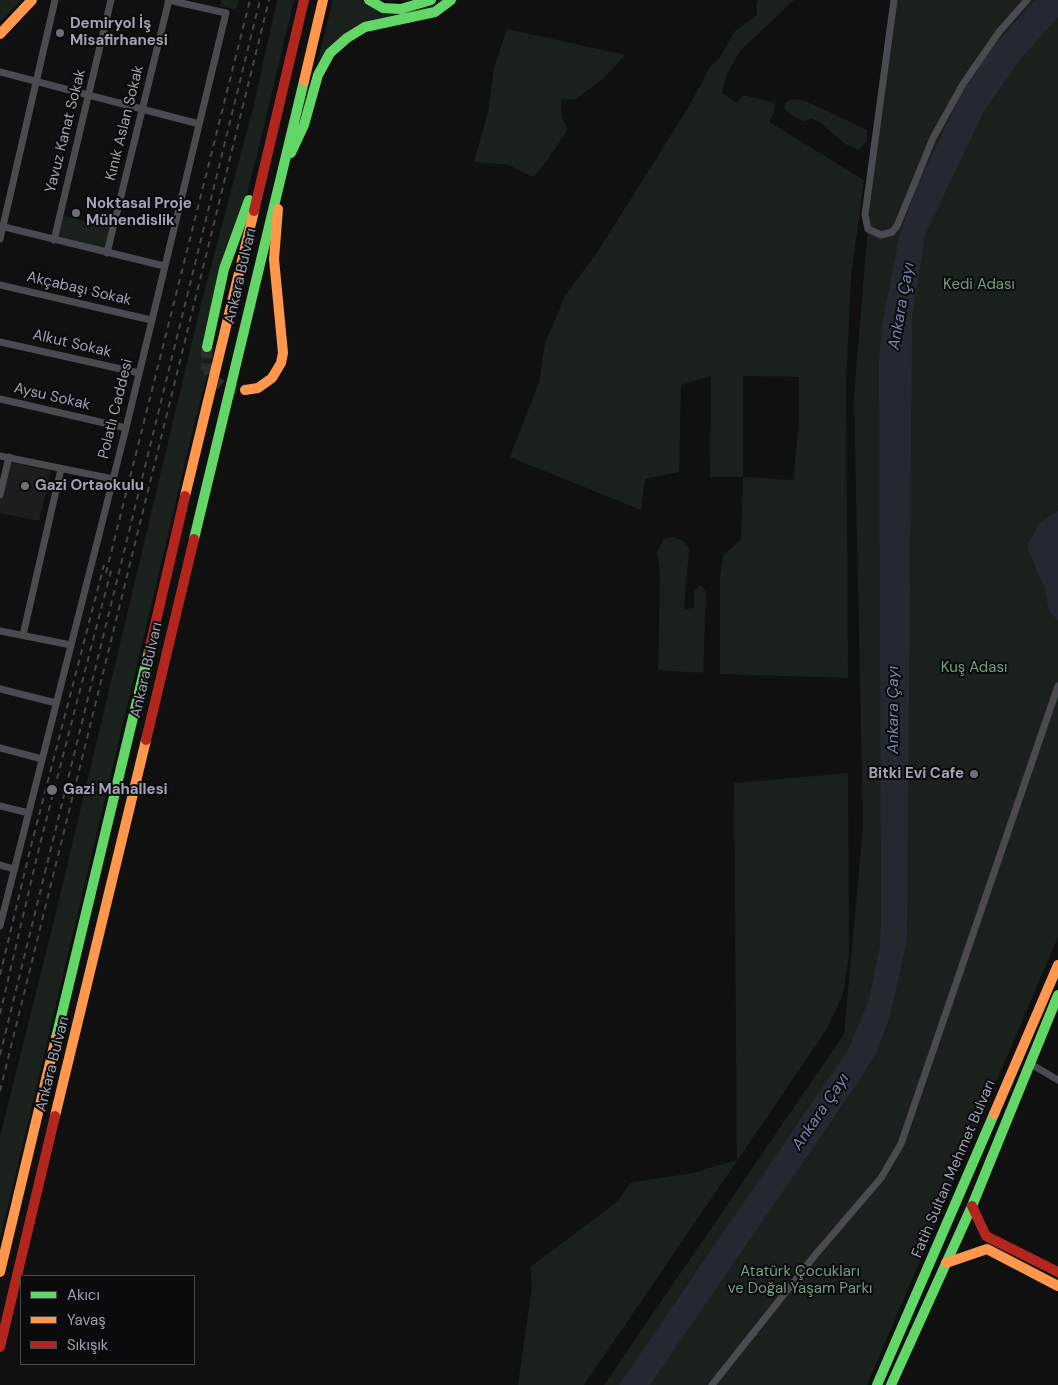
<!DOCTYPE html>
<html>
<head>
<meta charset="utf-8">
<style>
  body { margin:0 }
  #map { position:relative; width:1058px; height:1385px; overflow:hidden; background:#101010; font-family:"DM Sans",sans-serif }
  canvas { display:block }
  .legend { position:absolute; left:20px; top:1275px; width:175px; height:90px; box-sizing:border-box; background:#0b0a0c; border:1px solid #47474e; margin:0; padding:6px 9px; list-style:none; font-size:15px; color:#a0a3b2 }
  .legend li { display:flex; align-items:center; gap:10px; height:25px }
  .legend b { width:25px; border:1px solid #47474e }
</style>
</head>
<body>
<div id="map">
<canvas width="1058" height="1385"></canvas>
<ul class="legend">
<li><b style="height:6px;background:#63d668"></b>Akıcı</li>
<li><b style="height:6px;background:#ff974d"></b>Yavaş</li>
<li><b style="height:6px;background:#b3261e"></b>Sıkışık</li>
</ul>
</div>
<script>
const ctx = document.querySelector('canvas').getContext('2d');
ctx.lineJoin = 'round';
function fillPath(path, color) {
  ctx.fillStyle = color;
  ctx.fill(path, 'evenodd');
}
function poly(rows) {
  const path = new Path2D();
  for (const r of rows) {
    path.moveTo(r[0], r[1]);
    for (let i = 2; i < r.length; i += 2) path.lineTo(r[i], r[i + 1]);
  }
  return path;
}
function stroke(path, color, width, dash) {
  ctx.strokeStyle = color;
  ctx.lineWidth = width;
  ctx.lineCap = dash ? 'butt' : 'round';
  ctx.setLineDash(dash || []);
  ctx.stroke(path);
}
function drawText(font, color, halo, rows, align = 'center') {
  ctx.font = font + ' "DM Sans",sans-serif';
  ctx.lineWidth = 4;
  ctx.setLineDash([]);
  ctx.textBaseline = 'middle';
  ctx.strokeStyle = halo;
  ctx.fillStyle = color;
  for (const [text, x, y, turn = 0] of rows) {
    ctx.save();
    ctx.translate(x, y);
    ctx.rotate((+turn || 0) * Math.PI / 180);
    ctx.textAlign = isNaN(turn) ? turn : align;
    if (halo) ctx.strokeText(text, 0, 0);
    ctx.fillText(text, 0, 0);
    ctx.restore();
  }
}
fillPath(poly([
  [9,462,51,471,39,521,0,513,0,501]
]), '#1d1d1f');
fillPath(poly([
  [0,0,22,0,0,22],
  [221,0,239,0,236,10,220,6],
  [277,0,294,0,258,151,207,347,215,347,196,417,0,1240,0,1137,52,929,201,304,253,108],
  [333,0,362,0,369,6,407,12,424,8,438,0,444,0,434,8,378,20,318,60],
  [758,0,794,0,740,51,726,76,722,93,737,103,743,95,775,103,774,112,769,122,864,180,851,277,846,383,848,678,720,674,720,578,723,556,741,539,743,477,710,477,711,376,681,385,679,472,645,479,641,510,510,457,539,382,545,343,565,296,598,251,688,108,710,67,719,59,735,31,757,15,756,6],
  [743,376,799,377,799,423,793,480,743,477],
  [893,0,1058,0,1058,937,867,1385,604,1385,844,1034,863,827,854,394,876,131],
  [507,29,625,55,605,77,576,99,561,100,562,118,568,129,547,161,533,177,509,165,474,162,488,112,494,68],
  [792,99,804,100,867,130,867,141,859,150,845,144,821,123,811,118,805,122,791,115,784,109,786,102],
  [60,215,113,228,107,253,54,240],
  [674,537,683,541,689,549,684,609,694,608,694,591,699,586,702,585,706,592,703,673,658,670,660,574,657,552,664,539],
  [848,773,849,956,843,994,827,1029,584,1385,518,1385,532,1287,530,1267,617,1202,630,1183,693,1173,737,1160,734,783]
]), '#1a201c');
fillPath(poly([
  [1035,0,1058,0,1058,17,1018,62,983,113,925,235,912,317,907,940,890,1016,876,1054,858,1082,650,1385,619,1385,848,1050,869,1000,880,946,881,919,879,358,882,327,899,237,916,188,962,93,987,54],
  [1058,511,1058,620,1049,611,1045,589,1028,550,1028,544,1040,523]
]), '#242931');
stroke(poly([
  [207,347,206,366,214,380,223,387,245,390]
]), '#2d2d30', 11, [11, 5.5]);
stroke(poly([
  [894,0,865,215,868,229,881,235,892,232,897,226,933,138,963,84,999,32,1027,0],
  [0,72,199,124],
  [0,226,164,266],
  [0,239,55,0],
  [54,240,111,0],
  [107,253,169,0],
  [0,285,151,320],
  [0,342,139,373],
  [0,399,126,428],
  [0,456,113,479],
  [0,495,9,457],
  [0,631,71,645],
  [23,635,61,469],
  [0,689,56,703],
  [0,748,42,759],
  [0,806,29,813],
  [0,865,14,869],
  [0,926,126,428,226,13,168,0],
  [1029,1063,1058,1080],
  [712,1385,816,1254,881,1178,901,1144,1058,686]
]), '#4a4a50', 7);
stroke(poly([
  [369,0,383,8,401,9,431,0],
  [291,153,304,125,318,75,330,53,347,38,365,27,435,12,451,0],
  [207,347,224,269,249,200],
  [194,539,304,81],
  [56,1038,149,651],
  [877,1385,994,1114],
  [891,1385,972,1206,1058,995]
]), '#63d668', 10);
stroke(poly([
  [0,34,32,0],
  [304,81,323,0],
  [245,390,258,388,272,378,281,363,283,353,274,259,278,209],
  [185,496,254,211],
  [994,1114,1058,965],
  [55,1116,146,740],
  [946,1263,987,1249,1058,1286],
  [0,1272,56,1038]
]), '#ff974d', 10);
stroke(poly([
  [254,211,304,0],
  [149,651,185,496],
  [146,740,194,539],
  [972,1206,986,1236,1058,1272],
  [0,1347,55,1116]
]), '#b3261e', 10);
stroke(poly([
  [106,573,250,0],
  [0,975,31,846,104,565],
  [0,1014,39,848,112,567],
  [0,1055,260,0],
  [0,1091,269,0]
]), '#45464a', 2, [6, 5]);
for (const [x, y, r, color] of [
  [60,33,5,"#6e7079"],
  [76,213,5,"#6e7079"],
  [25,486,5,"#6e7079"],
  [974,774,5,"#6e7079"],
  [52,790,6,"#6e7079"]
]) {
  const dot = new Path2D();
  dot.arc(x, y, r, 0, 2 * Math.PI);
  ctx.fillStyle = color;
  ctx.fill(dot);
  stroke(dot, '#0b0a0c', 2);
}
drawText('bold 15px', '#a0a3b2', '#0b0a0c', [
  ["Demiryol İş",70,24],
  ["Misafirhanesi",70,41],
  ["Noktasal Proje",86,204],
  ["Mühendislik",86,221],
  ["Gazi Ortaokulu",35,486],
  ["Bitki Evi Cafe",964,774,"right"],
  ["Gazi Mahallesi",63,790]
], 'left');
drawText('15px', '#a0a3b2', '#0b0a0c', [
  ["Kınık Aslan Sokak",125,123,-76],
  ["Yavuz Kanat Sokak",66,131,-76],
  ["Ankara Bulvarı",241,276,-77],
  ["Akçabaşı Sokak",79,289,13],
  ["Alkut Sokak",72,344,13],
  ["Aysu Sokak",52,397,13],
  ["Polatlı Caddesi",116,409,-76],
  ["Ankara Bulvarı",147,670,-77],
  ["Ankara Bulvarı",53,1064,-76],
  ["Fatih Sultan Mehmet Bulvarı",954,1169,-67]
]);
drawText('15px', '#769e7f', '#0b0a0c', [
  ["Kedi Adası",979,285],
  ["Kuş Adası",974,668],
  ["Atatürk Çocukları",800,1272],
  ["ve Doğal Yaşam Parkı",800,1289]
]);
drawText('italic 16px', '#758aaf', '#0b0a0c', [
  ["Ankara Çayı",902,306,-80],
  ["Ankara Çayı",894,710,-90],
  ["Ankara Çayı",821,1112,-56]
]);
</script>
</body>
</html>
